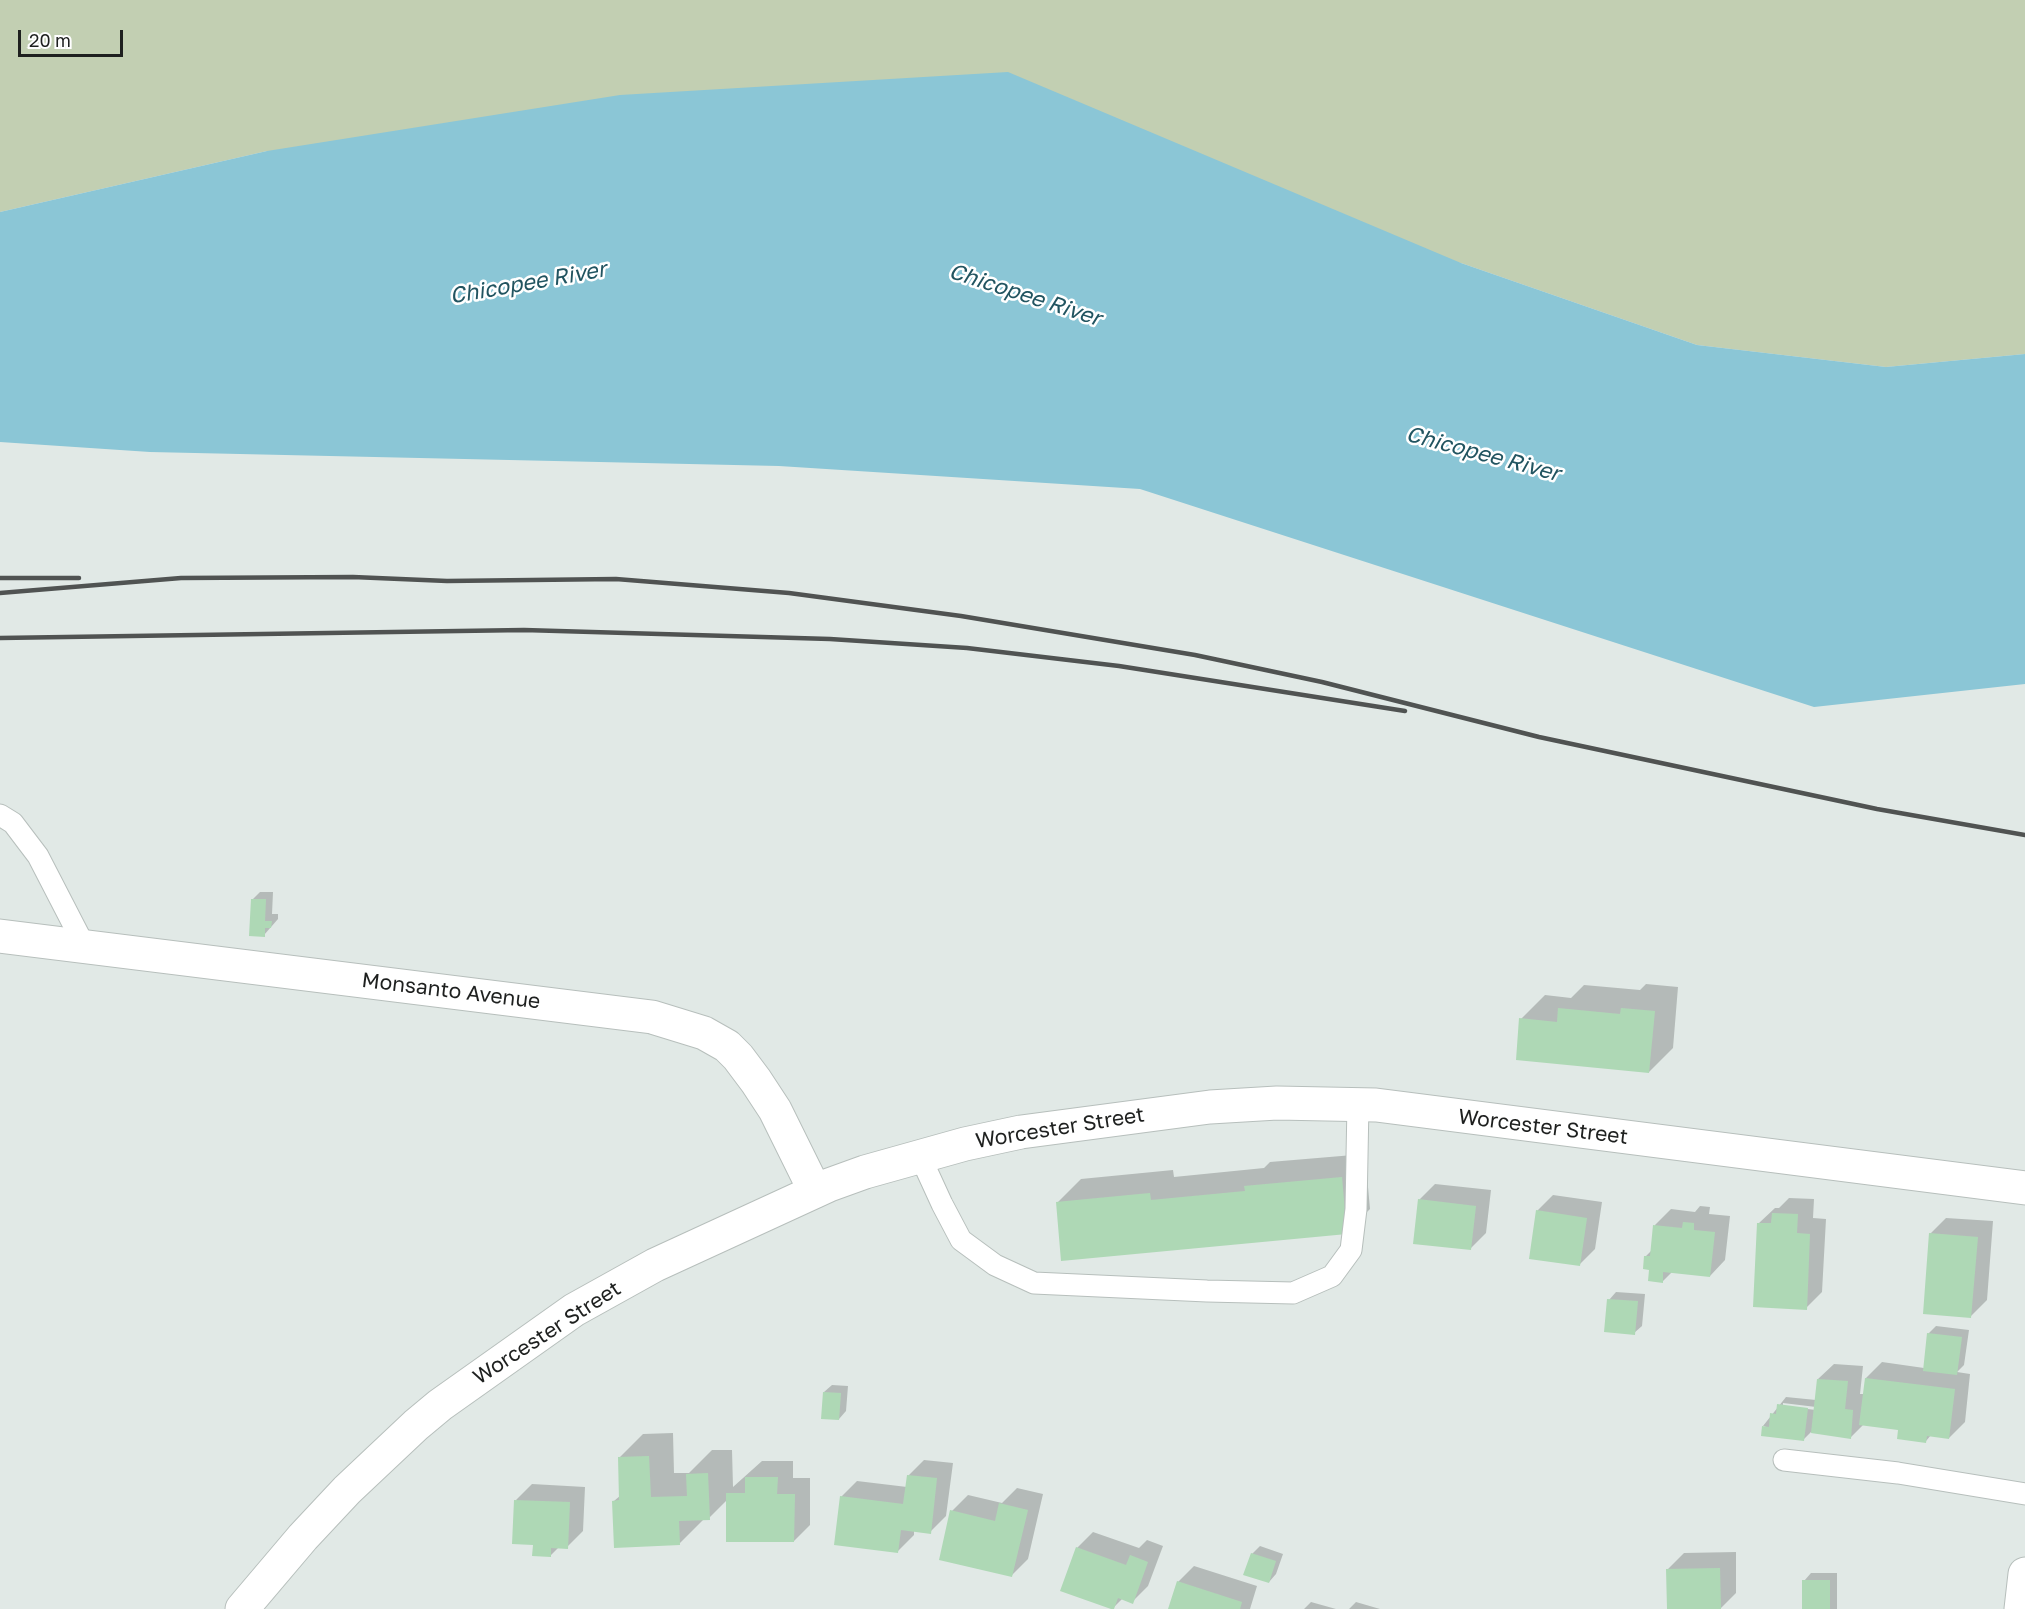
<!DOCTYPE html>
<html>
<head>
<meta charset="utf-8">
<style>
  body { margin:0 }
  #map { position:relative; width:2025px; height:1609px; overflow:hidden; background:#e1e9e6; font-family:"Golos Text",sans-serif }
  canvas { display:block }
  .scale { position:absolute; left:18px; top:30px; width:105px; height:27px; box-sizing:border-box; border:3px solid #1e201f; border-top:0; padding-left:8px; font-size:18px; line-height:21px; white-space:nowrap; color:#1e201f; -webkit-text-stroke:4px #fff; paint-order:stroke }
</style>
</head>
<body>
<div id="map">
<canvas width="2025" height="1609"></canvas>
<div class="scale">20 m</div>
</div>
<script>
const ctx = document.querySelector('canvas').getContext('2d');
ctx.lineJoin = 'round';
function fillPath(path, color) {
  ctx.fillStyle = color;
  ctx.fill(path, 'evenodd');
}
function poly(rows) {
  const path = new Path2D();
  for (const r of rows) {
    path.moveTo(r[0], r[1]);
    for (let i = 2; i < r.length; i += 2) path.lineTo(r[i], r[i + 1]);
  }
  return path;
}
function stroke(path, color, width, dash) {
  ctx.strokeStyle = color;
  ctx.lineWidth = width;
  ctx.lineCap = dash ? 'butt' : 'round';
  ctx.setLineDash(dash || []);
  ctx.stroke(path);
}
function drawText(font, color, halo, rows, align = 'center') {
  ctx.font = font + ' "Golos Text",sans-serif';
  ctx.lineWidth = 5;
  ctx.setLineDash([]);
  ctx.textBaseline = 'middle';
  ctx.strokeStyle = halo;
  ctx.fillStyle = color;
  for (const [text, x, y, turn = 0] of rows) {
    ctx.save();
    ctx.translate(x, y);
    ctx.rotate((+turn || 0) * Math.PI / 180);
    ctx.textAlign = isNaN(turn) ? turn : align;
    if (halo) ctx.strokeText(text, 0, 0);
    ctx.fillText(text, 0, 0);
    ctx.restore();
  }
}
fillPath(poly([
  [0,0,2025,0,2025,354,1886,367,1697,345,1461,263,267,151,0,212]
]), '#c2cfb2');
fillPath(poly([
  [1008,72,1461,263,1697,345,1886,367,2025,354,2025,684,1814,707,1140,489,779,466,150,452,0,442,0,212,267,151,620,95]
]), '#8bc6d6');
fillPath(poly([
  [260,892,273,892,272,914,278,914,278,919,264,935,252,900],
  [1646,984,1678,987,1673,1048,1649,1072,1521,1019,1545,995,1571,998,1584,985,1640,990],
  [1365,1154,1370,1209,1346,1233,1057,1203,1081,1179,1173,1170,1174,1177,1264,1168,1270,1162],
  [1435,1184,1491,1190,1486,1233,1470,1249,1419,1200],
  [1553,1195,1602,1202,1595,1249,1579,1265,1537,1211],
  [1789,1198,1814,1199,1813,1218,1826,1219,1822,1292,1806,1308,1759,1223,1775,1208,1779,1208],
  [1700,1206,1710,1207,1709,1214,1730,1216,1725,1260,1710,1276,1672,1272,1662,1282,1651,1268,1646,1256,1652,1250,1655,1225,1671,1209,1695,1212],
  [1946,1218,1993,1221,1987,1300,1971,1316,1930,1234],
  [1616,1292,1645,1294,1642,1326,1634,1333,1609,1300],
  [1936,1326,1969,1330,1964,1365,1957,1372,1970,1374,1965,1422,1949,1438,1931,1435,1926,1441,1899,1428,1864,1424,1851,1437,1811,1432,1804,1439,1763,1426,1786,1397,1816,1400,1818,1379,1834,1364,1863,1366,1860,1394,1864,1394,1866,1378,1882,1362,1924,1368,1928,1334],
  [1783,1403,1816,1407,1816,1410,1783,1406],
  [832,1385,848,1386,846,1411,839,1419,824,1392],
  [673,1433,674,1473,689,1473,712,1450,732,1450,733,1487,762,1461,793,1461,793,1478,810,1478,810,1525,794,1541,727,1500,709,1518,703,1520,679,1544,614,1501,621,1495,619,1458,643,1434],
  [924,1460,953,1463,946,1516,930,1532,914,1530,914,1535,898,1551,841,1497,857,1481,907,1487,908,1476],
  [532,1484,585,1487,583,1531,567,1547,559,1547,550,1556,535,1544,516,1500],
  [1017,1488,1043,1494,1028,1559,1012,1575,952,1511,968,1495,1002,1503],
  [1093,1532,1139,1548,1147,1540,1163,1546,1148,1586,1132,1602,1123,1598,1113,1608,1077,1548],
  [1260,1546,1283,1554,1276,1574,1269,1582,1252,1554],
  [1736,1552,1736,1593,1720,1609,1668,1609,1668,1569,1684,1553],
  [1194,1566,1257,1586,1250,1609,1170,1609,1178,1582],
  [1811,1573,1837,1573,1837,1609,1803,1609,1804,1581],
  [1311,1602,1336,1609,1304,1609],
  [1356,1602,1380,1609,1349,1609]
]), '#0003');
fillPath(poly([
  [251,899,266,899,265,921,272,921,271,928,265,928,265,937,249,936],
  [1558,1008,1620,1014,1621,1008,1655,1011,1649,1073,1516,1060,1519,1018,1557,1022],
  [1342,1177,1347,1234,1061,1261,1056,1202,1150,1193,1151,1200,1245,1191,1244,1186],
  [1418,1199,1476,1206,1471,1250,1413,1244],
  [1536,1210,1587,1218,1580,1266,1529,1259],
  [1772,1213,1798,1214,1797,1233,1810,1234,1807,1310,1753,1307,1757,1223,1771,1223],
  [1683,1222,1694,1223,1694,1230,1715,1232,1710,1277,1663,1272,1663,1283,1648,1281,1649,1270,1643,1269,1644,1256,1650,1256,1653,1225,1682,1228],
  [1929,1233,1978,1237,1971,1318,1923,1314],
  [1607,1299,1638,1301,1635,1335,1604,1332],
  [1927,1333,1962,1337,1957,1375,1923,1371],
  [1865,1378,1955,1389,1949,1439,1927,1436,1926,1443,1897,1439,1898,1430,1859,1425],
  [1817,1379,1848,1381,1845,1409,1853,1410,1851,1439,1811,1433],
  [823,1392,841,1393,839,1420,821,1419],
  [1777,1404,1808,1408,1804,1441,1761,1436,1762,1426,1769,1427,1770,1413,1776,1414],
  [649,1456,651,1497,687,1496,686,1474,708,1473,710,1520,679,1521,680,1545,614,1548,612,1501,619,1500,618,1457],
  [907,1475,937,1478,931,1534,901,1530,898,1553,834,1545,840,1496,903,1504],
  [745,1477,778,1477,777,1494,795,1494,794,1542,726,1542,726,1493,745,1493],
  [514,1500,570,1502,568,1549,551,1548,551,1557,532,1556,533,1545,512,1544],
  [999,1503,1028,1510,1012,1577,939,1560,950,1510,995,1521],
  [1076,1547,1126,1565,1130,1555,1148,1562,1133,1604,1118,1598,1114,1609,1111,1609,1060,1591],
  [1251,1553,1276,1561,1269,1583,1243,1575],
  [1720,1568,1721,1609,1667,1609,1666,1569],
  [1802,1580,1830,1580,1830,1609,1802,1609],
  [1177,1581,1242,1602,1240,1609,1168,1609]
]), '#aed8b5');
const service = poly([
  [0,815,13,823,38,856,85,947],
  [920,1156,942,1204,961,1240,995,1265,1034,1283,1207,1291,1293,1293,1332,1276,1351,1250,1356,1209,1358,1104],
  [1784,1460,1898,1473,2025,1494]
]);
const minor = poly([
  [0,936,652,1017,704,1033,727,1046,738,1057,756,1081,775,1110,815,1191]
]);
const secondary = poly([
  [242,1609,303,1537,347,1490,416,1425,440,1405,574,1310,655,1265,829,1185,865,1172,965,1144,1021,1132,1210,1107,1277,1103,1376,1105,2025,1188],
  [2021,1609,2025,1574]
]);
stroke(service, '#b7bfbc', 23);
stroke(minor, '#b7bfbc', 35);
stroke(secondary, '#b7bfbc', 35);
stroke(service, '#fff', 21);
stroke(minor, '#fff', 33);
stroke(secondary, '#fff', 33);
stroke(poly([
  [0,578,79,578],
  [0,593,181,578,353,577,447,581,616,579,789,593,961,616,1195,655,1322,682,1539,737,1877,809,2025,835],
  [0,638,524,630,830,639,967,648,1119,666,1405,711]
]), '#505352', 4.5);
drawText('21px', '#1e201f', '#fff', [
  ["Monsanto Avenue",451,991,7],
  ["Worcester Street",1543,1127,7],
  ["Worcester Street",1060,1128,-9],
  ["Worcester Street",547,1333,-33]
]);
drawText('italic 22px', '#215460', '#fff', [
  ["Chicopee River",528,283,-10],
  ["Chicopee River",1025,295,18],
  ["Chicopee River",1483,454,15]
]);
</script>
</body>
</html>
